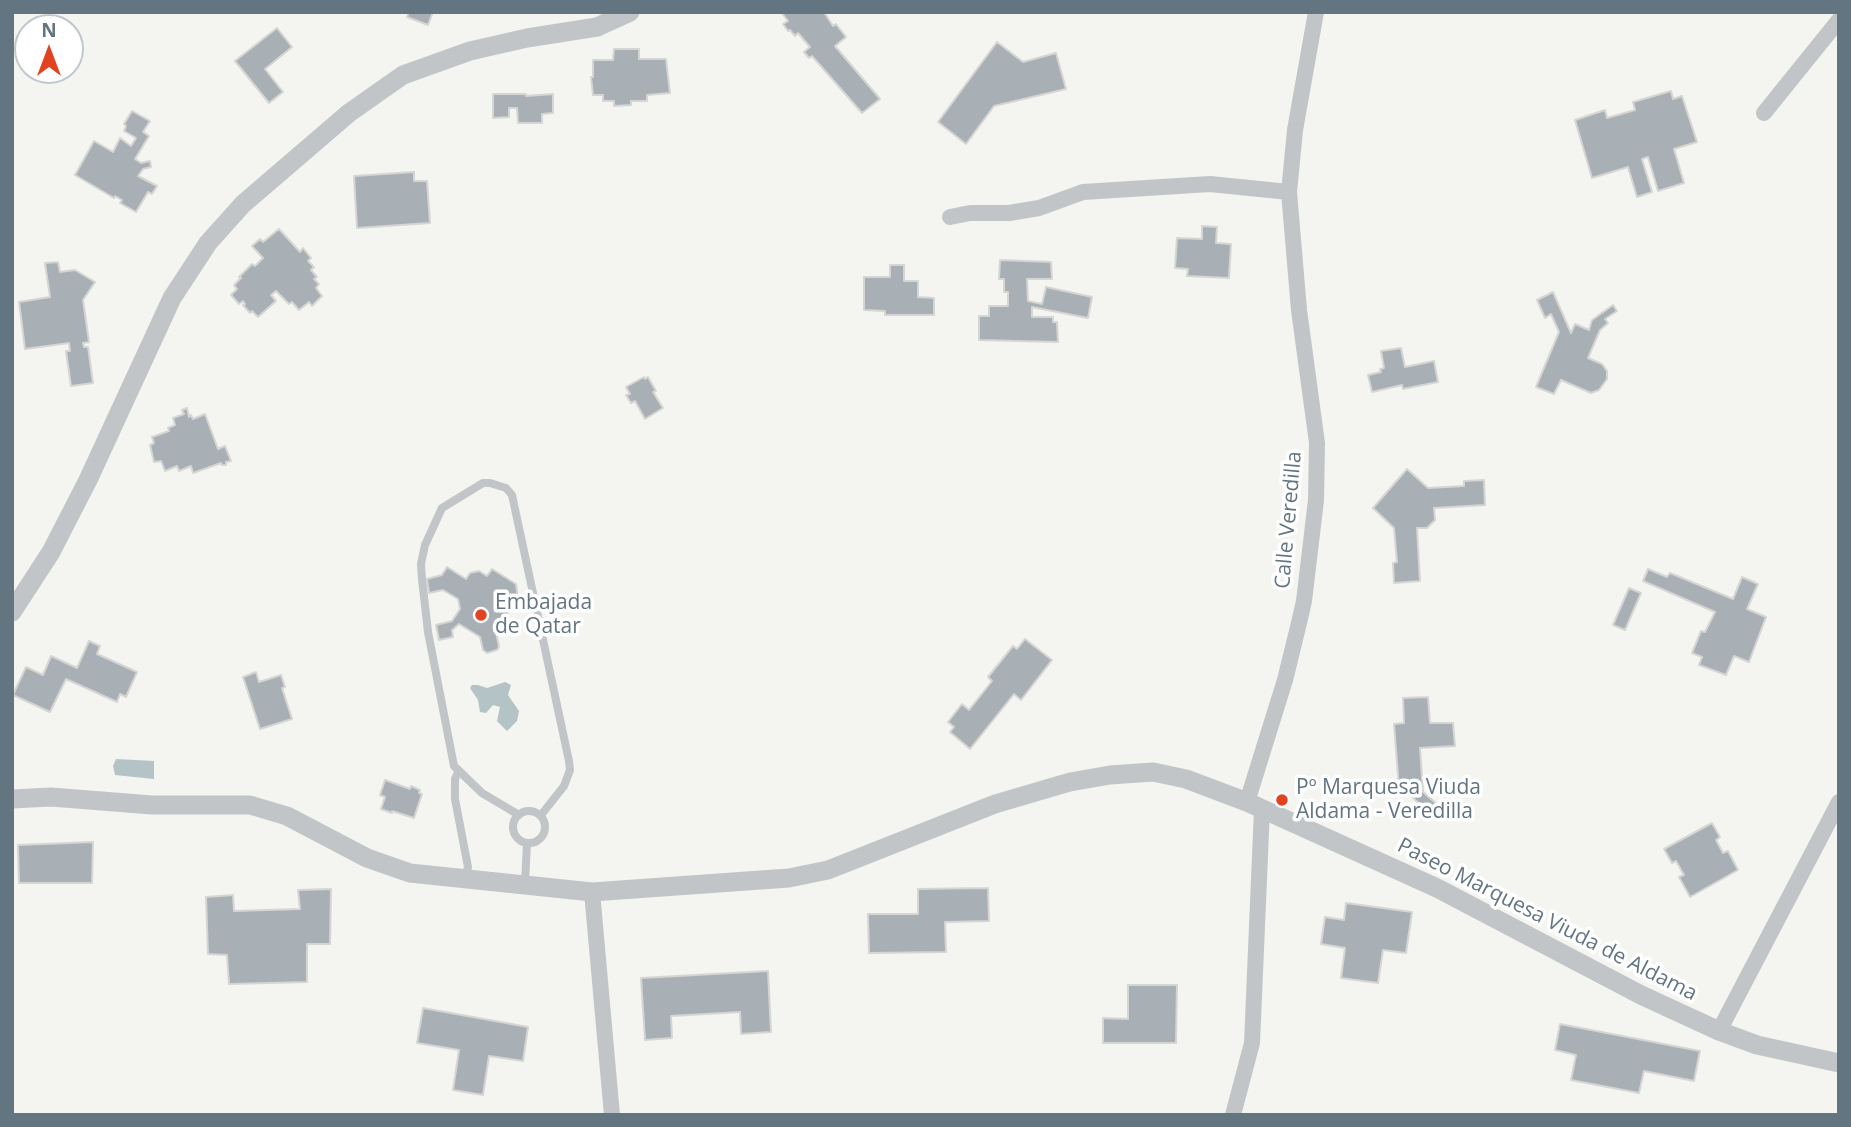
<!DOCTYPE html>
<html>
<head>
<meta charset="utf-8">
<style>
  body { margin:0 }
  #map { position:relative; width:1851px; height:1127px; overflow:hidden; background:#f4f4f0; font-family:"Open Sans",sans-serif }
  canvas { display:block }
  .frame { position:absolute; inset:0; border:14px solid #637581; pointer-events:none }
  .north { position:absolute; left:14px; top:14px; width:70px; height:70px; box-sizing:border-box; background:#fff; border:2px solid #c1c8cd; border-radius:50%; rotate:0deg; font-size:19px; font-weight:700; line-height:28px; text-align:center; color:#637581 }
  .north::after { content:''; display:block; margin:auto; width:24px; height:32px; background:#e34221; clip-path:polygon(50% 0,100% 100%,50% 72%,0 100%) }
</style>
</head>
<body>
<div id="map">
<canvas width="1851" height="1127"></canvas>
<div class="frame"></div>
<div class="north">N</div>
</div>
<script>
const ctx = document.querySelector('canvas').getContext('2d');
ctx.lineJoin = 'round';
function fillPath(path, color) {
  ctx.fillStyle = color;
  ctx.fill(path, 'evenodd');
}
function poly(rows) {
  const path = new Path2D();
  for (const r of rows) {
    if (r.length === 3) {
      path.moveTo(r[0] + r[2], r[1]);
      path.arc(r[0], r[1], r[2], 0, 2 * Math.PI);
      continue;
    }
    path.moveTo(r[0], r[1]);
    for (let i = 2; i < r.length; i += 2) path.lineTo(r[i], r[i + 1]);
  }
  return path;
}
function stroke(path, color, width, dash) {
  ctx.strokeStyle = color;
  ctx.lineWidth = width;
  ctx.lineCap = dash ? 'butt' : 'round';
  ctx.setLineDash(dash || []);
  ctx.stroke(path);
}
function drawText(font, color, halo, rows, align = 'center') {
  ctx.font = font + ' "Open Sans",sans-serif';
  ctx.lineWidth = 7;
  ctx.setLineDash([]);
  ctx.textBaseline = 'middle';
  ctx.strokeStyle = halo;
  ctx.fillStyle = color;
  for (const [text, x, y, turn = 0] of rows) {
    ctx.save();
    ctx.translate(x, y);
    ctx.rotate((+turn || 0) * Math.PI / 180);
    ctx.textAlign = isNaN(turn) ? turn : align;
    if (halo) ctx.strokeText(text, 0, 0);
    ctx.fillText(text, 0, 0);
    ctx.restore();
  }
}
fillPath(poly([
  [505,682,511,685,508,695,519,711,517,721,507,731,497,721,500,707,493,705,486,713,480,712,478,700,470,688,472,685,478,685,487,688],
  [116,759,154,761,154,779,115,775,113,766]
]), '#b4c3c5');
const building = poly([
  [409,12,433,12,428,25,407,17,409,12],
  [781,12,824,12,833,26,836,24,846,37,835,46,880,99,862,113,812,56,809,58,804,52,810,47,798,33,795,36,790,30,788,31,783,24,788,21,781,12],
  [277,28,292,47,265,69,283,92,269,103,235,61,277,28],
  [997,42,1023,62,1056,53,1066,89,994,106,966,144,938,122,997,42],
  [614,49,639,49,639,59,666,59,670,93,647,95,647,101,631,101,631,105,614,106,614,101,603,101,603,95,593,95,591,77,593,77,593,60,613,60,614,49],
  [1671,91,1673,99,1682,96,1697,142,1674,149,1684,183,1658,191,1648,157,1642,159,1652,192,1637,197,1628,167,1592,178,1575,120,1605,110,1607,118,1635,110,1633,102,1671,91],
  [493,94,526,94,526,96,553,94,553,113,542,114,542,123,518,123,517,108,509,108,509,117,493,118,493,94],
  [132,111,150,121,143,132,149,136,135,159,141,163,150,161,151,167,143,169,138,176,157,186,152,194,148,192,136,212,120,203,122,200,115,196,114,198,75,175,94,141,113,152,120,138,131,146,136,138,124,131,126,126,124,124,132,111],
  [414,172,414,181,427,181,430,223,357,228,354,176,414,172],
  [1202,226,1217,227,1216,243,1231,244,1229,278,1187,276,1188,269,1175,268,1177,238,1202,239,1202,226],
  [279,229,300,252,303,248,311,258,308,261,314,267,311,270,317,277,314,279,319,284,316,288,322,296,312,306,309,302,299,310,292,302,289,304,276,291,271,295,276,301,258,317,252,311,250,313,243,305,245,304,243,301,239,304,231,295,237,289,234,285,241,278,239,277,252,264,255,266,263,258,252,246,260,239,263,242,279,229],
  [1000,260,1051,262,1052,279,1027,279,1028,301,1042,304,1046,287,1092,297,1088,318,1032,307,1032,317,1053,317,1053,322,1057,322,1058,342,979,340,979,316,989,316,989,306,1008,306,1008,292,1004,292,1004,279,999,279,1000,260],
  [58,262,60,272,75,270,95,282,83,300,89,342,83,343,84,347,88,347,93,383,71,386,66,351,70,351,69,343,25,349,19,302,50,297,45,263,58,262],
  [890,265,904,265,904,281,918,281,918,297,934,298,934,315,885,315,885,311,864,310,864,277,890,277,890,265],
  [1553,292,1571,333,1575,324,1589,330,1592,320,1613,305,1617,311,1605,319,1608,323,1600,330,1588,358,1602,364,1607,371,1607,379,1599,390,1591,393,1561,380,1554,394,1536,387,1559,332,1551,314,1545,318,1537,300,1553,292],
  [1401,348,1405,367,1434,361,1438,382,1403,389,1402,385,1372,392,1368,375,1381,372,1380,369,1384,368,1381,351,1401,348],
  [644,377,645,379,648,377,656,391,653,392,663,408,645,419,635,401,631,403,626,395,630,394,626,387,644,377],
  [187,408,189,417,191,415,193,419,205,414,218,449,225,446,231,461,226,462,226,465,222,465,221,463,193,473,191,466,179,471,177,466,165,471,161,461,154,462,150,445,154,443,152,437,169,431,168,428,175,425,173,418,184,414,182,410,187,408],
  [1407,469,1428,488,1464,486,1464,481,1484,480,1485,505,1434,508,1435,520,1427,528,1417,528,1420,581,1394,583,1393,563,1397,562,1394,528,1373,508,1407,469],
  [447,567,466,579,470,573,479,571,487,576,492,569,516,584,518,598,496,632,499,647,497,650,487,653,483,650,480,637,459,624,452,630,453,637,439,640,436,625,452,621,460,609,458,599,443,590,429,593,427,579,442,575,447,567],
  [1648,569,1667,577,1670,573,1733,599,1742,577,1758,584,1747,609,1766,617,1749,662,1734,656,1726,675,1699,665,1702,657,1692,653,1701,631,1705,632,1715,612,1643,581,1648,569],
  [1629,588,1641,593,1625,630,1613,625,1629,588],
  [1025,639,1052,660,1021,700,1014,694,970,749,950,732,954,727,948,722,962,704,969,710,992,681,988,677,1013,646,1017,649,1025,639],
  [89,641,100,646,97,654,137,672,126,697,120,694,117,702,66,679,50,712,13,695,26,667,43,675,51,656,77,668,89,641],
  [256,672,259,682,281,675,285,687,282,688,292,719,260,729,243,677,256,672],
  [1428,697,1430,723,1453,723,1455,746,1420,748,1423,792,1438,805,1430,814,1410,795,1410,787,1399,788,1394,724,1404,723,1403,698,1428,697],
  [385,780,410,789,411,786,420,790,419,793,422,794,414,818,392,811,392,813,381,809,385,797,380,795,385,780],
  [1712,823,1720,837,1716,840,1723,853,1728,851,1738,870,1690,897,1679,877,1684,875,1676,861,1672,863,1664,849,1712,823],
  [93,842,92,883,19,883,18,845,93,842],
  [988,888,989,921,945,922,946,952,869,953,868,914,918,914,918,889,988,888],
  [331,889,330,944,307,944,307,982,229,984,227,955,208,954,206,897,233,895,234,911,300,909,298,890,331,889],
  [1346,903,1412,912,1406,953,1383,950,1378,983,1341,978,1345,948,1321,944,1325,917,1344,920,1346,903],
  [768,971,771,1032,741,1034,740,1012,671,1016,672,1038,645,1040,641,978,768,971],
  [1128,985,1177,985,1176,1043,1103,1043,1103,1018,1128,1019,1128,985],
  [423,1008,528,1027,523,1061,489,1056,483,1095,453,1090,459,1050,417,1043,423,1008],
  [1560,1024,1700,1051,1694,1081,1644,1071,1639,1093,1571,1080,1576,1055,1555,1050,1560,1024]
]);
fillPath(building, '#a8b0b5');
stroke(building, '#d5d5d3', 2);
stroke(poly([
  [458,772,455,779,455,799,468,867,465,877],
  [529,827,16],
  [519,815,482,793,454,766,428,632,422,579,421,564,425,545,442,508,483,483,490,483,506,488,512,495,569,761,570,770,564,786,541,815],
  [525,883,527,843]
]), '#c1c5c8', 8);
stroke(poly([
  [1764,113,1839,20],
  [950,217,970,213,1009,213,1039,208,1083,192,1210,184,1289,192],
  [1247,802,1285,680,1299,623,1304,601,1316,500,1317,443,1299,310,1289,192,1295,130,1316,12],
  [592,892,612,1115],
  [1719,1031,1839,802],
  [1233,1115,1252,1043,1262,809]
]), '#c1c5c8', 16);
stroke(poly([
  [12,612,51,552,88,480,172,298,208,243,243,204,349,113,403,75,470,51,527,38,597,27,630,12],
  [12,799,51,797,152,805,250,805,287,816,367,858,410,873,592,892,789,878,828,870,995,804,1070,782,1110,775,1153,772,1186,779,1247,802,1437,888,1641,995,1719,1031,1757,1045,1839,1063]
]), '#c1c5c8', 19);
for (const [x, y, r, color] of [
  [481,615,7,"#e34221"],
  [1282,800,7,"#e34221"]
]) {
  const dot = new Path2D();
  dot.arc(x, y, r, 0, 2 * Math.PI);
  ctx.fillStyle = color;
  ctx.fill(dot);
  stroke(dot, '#fff', 2.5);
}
drawText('21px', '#637581', '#fff', [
  ["Calle Veredilla",1289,520,-85],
  ["Paseo Marquesa Viuda de Aldama",1547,920,27]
]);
drawText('21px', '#637581', '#fff', [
  ["Embajada",495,603],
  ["de Qatar",495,627],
  ["Pº Marquesa Viuda",1296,788],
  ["Aldama - Veredilla",1296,812]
], 'left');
</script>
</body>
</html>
